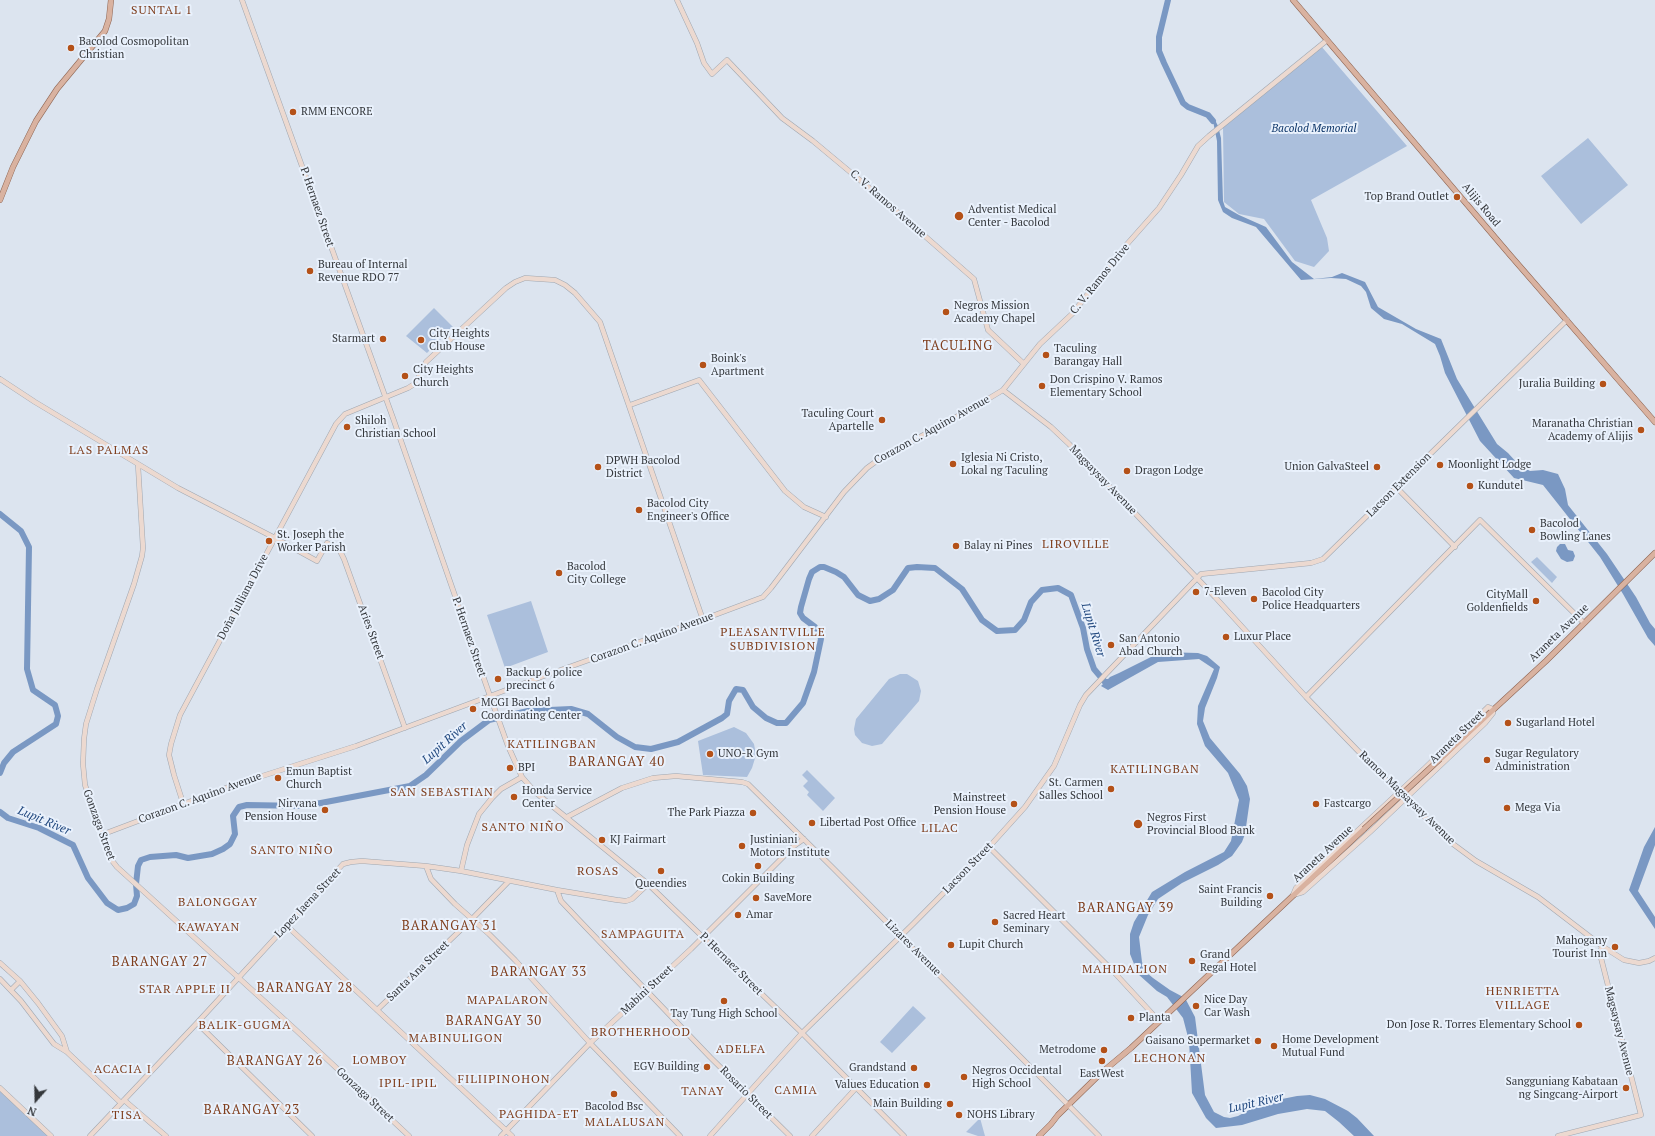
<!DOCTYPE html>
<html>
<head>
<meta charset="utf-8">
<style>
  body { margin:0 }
  #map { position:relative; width:1655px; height:1136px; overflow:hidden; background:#dce4ef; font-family:"PT Serif",serif }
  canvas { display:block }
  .north { position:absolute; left:16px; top:1080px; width:40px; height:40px; -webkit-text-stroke:3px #e9f1fc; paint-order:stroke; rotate:200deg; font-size:11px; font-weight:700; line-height:16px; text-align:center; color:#34373b }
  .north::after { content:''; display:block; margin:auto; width:14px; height:18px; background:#34373b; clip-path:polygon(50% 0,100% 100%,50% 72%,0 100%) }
</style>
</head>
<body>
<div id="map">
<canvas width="1655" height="1136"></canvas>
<div class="north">N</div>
</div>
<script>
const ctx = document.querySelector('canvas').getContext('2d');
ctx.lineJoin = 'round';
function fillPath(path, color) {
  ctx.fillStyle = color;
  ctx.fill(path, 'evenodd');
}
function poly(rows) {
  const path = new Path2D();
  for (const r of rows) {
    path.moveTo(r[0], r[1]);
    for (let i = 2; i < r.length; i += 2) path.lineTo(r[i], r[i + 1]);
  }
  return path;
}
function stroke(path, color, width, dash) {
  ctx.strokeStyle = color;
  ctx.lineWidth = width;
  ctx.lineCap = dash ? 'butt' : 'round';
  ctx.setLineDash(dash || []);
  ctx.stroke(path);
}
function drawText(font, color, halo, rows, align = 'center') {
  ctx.font = font + ' "PT Serif",serif';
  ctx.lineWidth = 4;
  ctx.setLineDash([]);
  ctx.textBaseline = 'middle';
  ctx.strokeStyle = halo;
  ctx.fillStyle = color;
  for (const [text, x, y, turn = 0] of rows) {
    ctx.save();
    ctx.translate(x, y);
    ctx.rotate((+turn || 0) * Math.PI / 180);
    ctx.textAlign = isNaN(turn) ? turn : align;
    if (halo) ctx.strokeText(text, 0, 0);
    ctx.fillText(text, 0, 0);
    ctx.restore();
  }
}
fillPath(poly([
  [1321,46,1407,146,1311,200,1327,238,1329,251,1314,267,1295,261,1264,219,1239,214,1224,202,1223,127],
  [1588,138,1628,185,1581,224,1541,176],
  [434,308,453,327,427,353,406,336],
  [1537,557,1557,577,1552,583,1531,562],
  [531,601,548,652,505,668,487,615],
  [900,674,907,674,918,681,921,691,919,701,882,744,872,746,862,743,855,735,854,729,856,719,889,679],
  [734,727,746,733,754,744,756,755,752,768,747,777,703,775,698,741],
  [807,770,835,798,823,811,807,795,809,792,803,786,808,781,802,775],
  [913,1006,926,1018,892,1053,880,1042],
  [0,1091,49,1136,0,1136],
  [980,1118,985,1136,978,1136,966,1132]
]), '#abbfdc');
fillPath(poly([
  [1213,121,1216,122,1218,126,1221,138,1223,201,1225,207,1239,215,1266,227,1292,262,1314,279,1332,277,1342,273,1365,282,1378,307,1416,329,1441,339,1457,379,1497,444,1508,453,1519,465,1530,471,1543,470,1558,474,1565,489,1568,505,1607,554,1636,597,1650,623,1655,629,1655,646,1648,638,1623,594,1600,557,1543,485,1514,478,1480,441,1445,373,1440,356,1435,344,1402,324,1384,319,1371,308,1366,292,1361,286,1346,279,1331,278,1301,280,1256,227,1232,218,1223,212,1218,200,1217,141],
  [1560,544,1565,544,1568,550,1573,551,1575,556,1573,561,1567,562,1561,559,1556,551,1557,547],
  [1161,652,1198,653,1207,656,1220,667,1217,678,1205,708,1203,721,1210,738,1240,774,1247,786,1250,799,1245,834,1242,842,1232,856,1218,865,1182,883,1158,899,1148,915,1139,937,1142,962,1146,972,1153,978,1170,990,1185,998,1195,1017,1205,1095,1214,1112,1224,1117,1230,1118,1238,1116,1262,1103,1297,1096,1310,1095,1325,1099,1348,1111,1357,1118,1374,1136,1354,1136,1339,1122,1325,1111,1307,1109,1278,1114,1242,1125,1216,1128,1206,1118,1192,1093,1189,1041,1183,1018,1167,997,1157,991,1138,974,1130,954,1130,934,1134,922,1152,892,1185,872,1224,852,1231,841,1239,800,1228,773,1205,746,1197,724,1198,706,1214,669,1199,659,1158,662,1108,690,1101,686,1110,677,1119,673],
  [1655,827,1655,845,1638,891,1655,917,1655,929,1629,890,1644,847]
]), '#7a98c3');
stroke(poly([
  [1168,0,1159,37,1159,51,1164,63,1183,103,1188,107,1208,115,1213,121],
  [0,514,21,531,29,547,27,669,33,690,55,705,58,716,56,724,13,752,4,763,0,773],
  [0,812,8,818,39,828,73,845,88,878,107,903,118,910,127,908,134,904,137,896,136,884,138,866,141,860,150,857,176,855,188,858,212,854,223,849,230,844,235,834,233,816,239,807,247,805,305,806,410,786,426,775,461,741,489,720,528,711,571,709,588,714,617,737,635,747,651,749,678,742,722,718,727,714,729,701,736,689,743,690,753,707,766,718,777,723,786,723,803,703,814,672,821,639,819,632,815,627,803,618,800,613,801,607,809,579,812,572,820,567,824,567,836,572,844,577,858,595,870,601,879,599,893,590,908,568,917,567,935,568,962,589,982,620,997,631,1015,630,1024,620,1031,602,1042,590,1058,588,1071,595,1083,628,1087,649,1094,669,1105,682,1114,682]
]), '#7a98c3', 6);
const secondary = poly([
  [242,0,393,418,490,696,508,746,522,777,535,792,648,884,802,1033,904,1136],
  [677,0,697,43,704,63,712,74,727,60,782,118,813,141,879,196,974,279,988,330,1024,364],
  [0,379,35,402,178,488,275,538,317,561,327,543,340,551,344,559,405,728],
  [1003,390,1051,427,1069,444,1215,597,1306,697,1391,785,1453,844,1476,861,1538,897,1602,946,1624,960,1639,963,1649,961,1655,958],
  [630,405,699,380,785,491,804,507,826,517],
  [138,465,143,548,142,556,134,584,97,689,86,724,84,739,83,764,85,785,110,858,117,867,297,1031,409,1136],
  [1397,488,1455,547],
  [1306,697,1480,520,1584,623],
  [1488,707,1493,709,1493,713,1485,723,1370,832,1303,892,1293,895,1296,888,1425,768,1488,707],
  [183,803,174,775,169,755,171,744,180,715,336,424,345,414,408,388,416,383,426,362,506,288,515,282,525,278,555,280,565,285,575,293,600,322,703,620],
  [567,817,622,788,653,778,676,776,742,782,748,784,833,868,1099,1136],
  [101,835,231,786,356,746,541,677,704,619,763,597,771,588,844,492,867,468,878,460,978,405,1003,390,1040,344,1072,314,1128,243,1159,208,1181,175,1198,146,1209,136,1326,41],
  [989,847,1112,970,1159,1021],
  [426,866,431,879,455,904,489,934,515,960,590,1043,680,1136],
  [461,871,467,845,479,814,492,798,501,789,522,777],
  [557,890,561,901,577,918,710,1057,790,1136],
  [286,925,512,1136],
  [0,963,20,981,38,1003,62,1036,67,1052],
  [0,979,21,1001,54,1044,67,1052,121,1103],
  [11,990,20,981],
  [377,1010,472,919,509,881],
  [197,1023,312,1136],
  [0,1088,51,1136],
  [124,1100,166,1136],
  [90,1136,197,1023,343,864,351,862,362,861,426,866,461,871,557,890,617,900,626,901,632,899,648,884],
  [501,1136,590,1043,691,949,794,846,804,839],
  [710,1136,802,1033,913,924,989,847,1025,807,1054,766,1080,705,1086,695,1201,574,1311,563,1323,559,1567,320],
  [812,1136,857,1087],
  [1558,1136,1641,1115,1600,954,1602,946]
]);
const primary = poly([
  [1293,0,1510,255,1655,422],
  [0,200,13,167,36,121,57,89,105,31,109,19,111,0],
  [1440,759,1546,661,1655,553],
  [1039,1136,1051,1124,1058,1115,1100,1074,1131,1048,1364,829]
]);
stroke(secondary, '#9fa7b1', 5.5);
stroke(primary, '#8e6654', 6);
stroke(secondary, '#ecd9d0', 4.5);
stroke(primary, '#d9b2a0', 5);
const primaryBridge = poly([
  [1364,829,1440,759]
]);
stroke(primaryBridge, '#8e6654', 6, []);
stroke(primaryBridge, '#d9b2a0', 5);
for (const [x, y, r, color] of [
  [71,48,4,"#b45118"],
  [293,112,4,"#b45118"],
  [1457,197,4,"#b45118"],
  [959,216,5,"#b45118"],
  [310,271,4,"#b45118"],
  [946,312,4,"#b45118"],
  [383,339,4,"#b45118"],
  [421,340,4,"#b45118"],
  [1046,355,4,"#b45118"],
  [703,365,4,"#b45118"],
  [405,376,4,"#b45118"],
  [1603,384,4,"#b45118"],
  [1042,386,4,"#b45118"],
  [882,420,4,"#b45118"],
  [347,427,4,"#b45118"],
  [1641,430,4,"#b45118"],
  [953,464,4,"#b45118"],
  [1440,465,4,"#b45118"],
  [598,467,4,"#b45118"],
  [1377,467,4,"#b45118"],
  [1127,471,4,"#b45118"],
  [1470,486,4,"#b45118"],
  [639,510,4,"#b45118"],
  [1532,530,4,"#b45118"],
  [269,541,4,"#b45118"],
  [956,546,4,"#b45118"],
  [559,573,4,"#b45118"],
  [1196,592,4,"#b45118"],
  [1254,599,4,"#b45118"],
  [1536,601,4,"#b45118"],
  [1226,637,4,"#b45118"],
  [1111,645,4,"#b45118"],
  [498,679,4,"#b45118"],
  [473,709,4,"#b45118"],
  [1508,723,4,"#b45118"],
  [710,754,4,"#b45118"],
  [1487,760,4,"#b45118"],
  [510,768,4,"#b45118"],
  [278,778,4,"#b45118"],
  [1111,789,4,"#b45118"],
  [514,797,4,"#b45118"],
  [1014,804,4,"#b45118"],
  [1316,804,4,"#b45118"],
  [1507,808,4,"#b45118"],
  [325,810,4,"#b45118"],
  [753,813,4,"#b45118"],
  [812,823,4,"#b45118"],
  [1138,824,5,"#b45118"],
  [602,840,4,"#b45118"],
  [742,846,4,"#b45118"],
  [758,866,4,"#b45118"],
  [661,871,4,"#b45118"],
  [1270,896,4,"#b45118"],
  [756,898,4,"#b45118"],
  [738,915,4,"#b45118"],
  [995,922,4,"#b45118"],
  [951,945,4,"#b45118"],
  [1615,947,4,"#b45118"],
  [1192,961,4,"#b45118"],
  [724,1001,4,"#b45118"],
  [1196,1006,4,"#b45118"],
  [1131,1018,4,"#b45118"],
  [1579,1025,4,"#b45118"],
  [1258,1041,4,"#b45118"],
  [1274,1046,4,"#b45118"],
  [1104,1050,4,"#b45118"],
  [1102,1061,4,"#b45118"],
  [707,1067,4,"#b45118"],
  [914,1068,4,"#b45118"],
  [964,1077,4,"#b45118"],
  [927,1085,4,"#b45118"],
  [1626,1088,4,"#b45118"],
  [614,1094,4,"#b45118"],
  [950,1104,4,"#b45118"],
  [959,1115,4,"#b45118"]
]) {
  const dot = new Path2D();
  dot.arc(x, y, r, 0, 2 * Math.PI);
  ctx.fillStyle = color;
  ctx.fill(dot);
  stroke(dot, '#e9f1fc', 1.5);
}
drawText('11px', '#34373b', '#e9f1fc', [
  ["Bacolod Cosmopolitan",79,42],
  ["Christian",79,55],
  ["RMM ENCORE",301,112],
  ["Top Brand Outlet",1449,197,"right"],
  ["Adventist Medical",968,210],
  ["Center - Bacolod",968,223],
  ["Bureau of Internal",318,265],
  ["Revenue RDO 77",318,278],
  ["Negros Mission",954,306],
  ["Academy Chapel",954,319],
  ["City Heights",429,334],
  ["Club House",429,347],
  ["Starmart",375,339,"right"],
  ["Taculing",1054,349],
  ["Barangay Hall",1054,362],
  ["Boink's",711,359],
  ["Apartment",711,372],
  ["City Heights",413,370],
  ["Church",413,383],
  ["Don Crispino V. Ramos",1050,380],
  ["Elementary School",1050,393],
  ["Juralia Building",1595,384,"right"],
  ["Taculing Court",874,414,"right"],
  ["Apartelle",874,427,"right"],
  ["Shiloh",355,421],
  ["Christian School",355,434],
  ["Maranatha Christian",1633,424,"right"],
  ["Academy of Alijis",1633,437,"right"],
  ["Iglesia Ni Cristo,",961,458],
  ["Lokal ng Taculing",961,471],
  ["DPWH Bacolod",606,461],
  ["District",606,474],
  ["Moonlight Lodge",1448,465],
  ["Union GalvaSteel",1369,467,"right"],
  ["Dragon Lodge",1135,471],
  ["Kundutel",1478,486],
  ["Bacolod City",647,504],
  ["Engineer's Office",647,517],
  ["Bacolod",1540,524],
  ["Bowling Lanes",1540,537],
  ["St. Joseph the",277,535],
  ["Worker Parish",277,548],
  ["Balay ni Pines",964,546],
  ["Bacolod",567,567],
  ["City College",567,580],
  ["7-Eleven",1204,592],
  ["Bacolod City",1262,593],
  ["Police Headquarters",1262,606],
  ["CityMall",1528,595,"right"],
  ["Goldenfields",1528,608,"right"],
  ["Luxur Place",1234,637],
  ["San Antonio",1119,639],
  ["Abad Church",1119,652],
  ["Backup 6 police",506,673],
  ["precinct 6",506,686],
  ["MCGI Bacolod",481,703],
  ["Coordinating Center",481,716],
  ["Sugarland Hotel",1516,723],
  ["UNO-R Gym",718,754],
  ["Sugar Regulatory",1495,754],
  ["Administration",1495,767],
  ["BPI",518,768],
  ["Emun Baptist",286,772],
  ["Church",286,785],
  ["St. Carmen",1103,783,"right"],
  ["Salles School",1103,796,"right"],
  ["Honda Service",522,791],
  ["Center",522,804],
  ["Mainstreet",1006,798,"right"],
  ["Pension House",1006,811,"right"],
  ["Nirvana",317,804,"right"],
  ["Pension House",317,817,"right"],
  ["Fastcargo",1324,804],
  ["Mega Via",1515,808],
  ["The Park Piazza",745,813,"right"],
  ["Negros First",1147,818],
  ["Provincial Blood Bank",1147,831],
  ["Libertad Post Office",820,823],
  ["KJ Fairmart",610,840],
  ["Justiniani",750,840],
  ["Motors Institute",750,853],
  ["Cokin Building",758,879,"center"],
  ["Queendies",661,884,"center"],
  ["Saint Francis",1262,890,"right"],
  ["Building",1262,903,"right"],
  ["SaveMore",764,898],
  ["Amar",746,915],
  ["Sacred Heart",1003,916],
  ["Seminary",1003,929],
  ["Mahogany",1607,941,"right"],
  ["Tourist Inn",1607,954,"right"],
  ["Lupit Church",959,945],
  ["Grand",1200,955],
  ["Regal Hotel",1200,968],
  ["Nice Day",1204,1000],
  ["Car Wash",1204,1013],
  ["Tay Tung High School",724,1014,"center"],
  ["Planta",1139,1018],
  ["Don Jose R. Torres Elementary School",1571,1025,"right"],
  ["Home Development",1282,1040],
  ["Mutual Fund",1282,1053],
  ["Gaisano Supermarket",1250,1041,"right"],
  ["Metrodome",1096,1050,"right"],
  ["EGV Building",699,1067,"right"],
  ["Grandstand",906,1068,"right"],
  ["Negros Occidental",972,1071],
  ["High School",972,1084],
  ["EastWest",1102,1074,"center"],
  ["Sangguniang Kabataan",1618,1082,"right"],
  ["ng Singcang-Airport",1618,1095,"right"],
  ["Values Education",919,1085,"right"],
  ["Main Building",942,1104,"right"],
  ["Bacolod Bsc",614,1107,"center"],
  ["NOHS Library",967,1115]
], 'left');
drawText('italic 11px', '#093266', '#e9f1fc', [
  ["Bacolod Memorial",1314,129]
]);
drawText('11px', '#34373b', '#e9f1fc', [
  ["C. V. Ramos Avenue",888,204,41],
  ["Alijis Road",1481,205,50],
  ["P. Hernaez Street",317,207,71],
  ["C. V. Ramos Drive",1100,279,-51],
  ["Corazon C. Aquino Avenue",932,430,-29],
  ["Magsaysay Avenue",1103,480,46],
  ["Lacson Extension",1399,485,-45],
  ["Doña Julliana Drive",243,597,-62],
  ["Aries Street",371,632,70],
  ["Araneta Avenue",1559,633,-44],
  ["P. Hernaez Street",469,637,71],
  ["Corazon C. Aquino Avenue",652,638,-20],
  ["Araneta Street",1457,737,-44],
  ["Corazon C. Aquino Avenue",200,798,-20],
  ["Ramon Magsaysay Avenue",1407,798,44],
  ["Gonzaga Street",99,825,70],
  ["Araneta Avenue",1323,854,-43],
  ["Lacson Street",968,868,-46],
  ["Lopez Jaena Street",308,903,-47],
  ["Lizares Avenue",913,948,45],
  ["P. Hernaez Street",731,964,45],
  ["Santa Ana Street",418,971,-44],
  ["Mabini Street",647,990,-43],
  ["Magsaysay Avenue",1619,1031,76],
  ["Rosario Street",746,1093,45],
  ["Gonzaga Street",365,1095,43]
]);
ctx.letterSpacing = '1px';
drawText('12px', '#7f3e1d', '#e9f1fc', [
  ["SUNTAL 1",162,11],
  ["LAS PALMAS",109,451],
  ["LIROVILLE",1076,545],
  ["PLEASANTVILLE",773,633],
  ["SUBDIVISION",773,647],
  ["KATILINGBAN",552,745],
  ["KATILINGBAN",1155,770],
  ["SAN SEBASTIAN",442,793],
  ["SANTO NIÑO",523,828],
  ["LILAC",940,829],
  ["SANTO NIÑO",292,851],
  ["ROSAS",598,872],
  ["BALONGGAY",218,903],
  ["KAWAYAN",209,928],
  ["SAMPAGUITA",643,935],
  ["MAHIDALION",1125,970],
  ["STAR APPLE II",185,990],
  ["HENRIETTA",1523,992],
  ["VILLAGE",1523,1006],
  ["MAPALARON",508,1001],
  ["BALIK-GUGMA",245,1026],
  ["BROTHERHOOD",641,1033],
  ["MABINULIGON",456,1039],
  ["ADELFA",741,1050],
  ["LECHONAN",1170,1059],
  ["LOMBOY",380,1061],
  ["ACACIA I",123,1070],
  ["FILIIPINOHON",504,1080],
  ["IPIL-IPIL",408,1084],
  ["CAMIA",796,1091],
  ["TANAY",703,1092],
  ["PAGHIDA-ET",539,1115],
  ["TISA",127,1116],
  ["MALALUSAN",625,1123]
]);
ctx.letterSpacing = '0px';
drawText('italic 12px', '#22497f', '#e9f1fc', [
  ["Lupit River",1093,630,73],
  ["Lupit River",445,743,-42],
  ["Lupit River",44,821,23],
  ["Lupit River",1256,1103,-13]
]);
ctx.letterSpacing = '1px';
drawText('13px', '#7f3e1d', '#e9f1fc', [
  ["TACULING",958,346],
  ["BARANGAY 40",617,762],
  ["BARANGAY 39",1126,908],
  ["BARANGAY 31",450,926],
  ["BARANGAY 27",160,962],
  ["BARANGAY 33",539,972],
  ["BARANGAY 28",305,988],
  ["BARANGAY 30",494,1021],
  ["BARANGAY 26",275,1061],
  ["BARANGAY 23",252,1110]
]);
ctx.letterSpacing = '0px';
</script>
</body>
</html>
